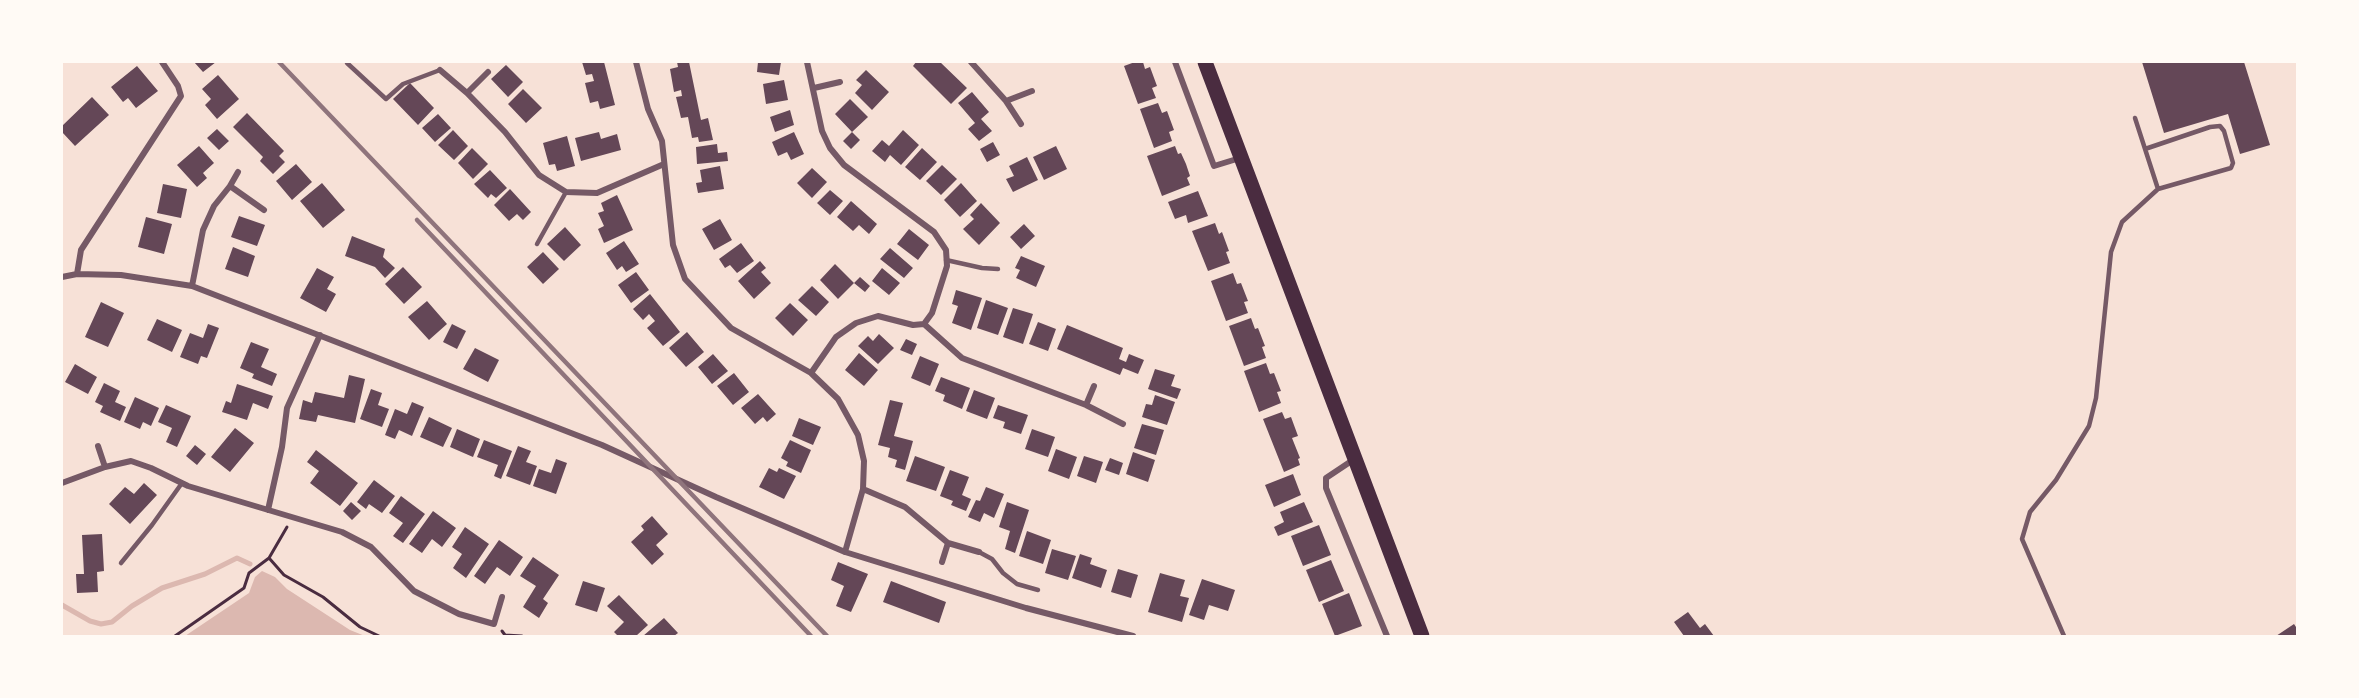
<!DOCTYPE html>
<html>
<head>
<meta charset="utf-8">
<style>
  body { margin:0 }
  #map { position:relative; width:2359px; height:698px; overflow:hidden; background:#f7e1d7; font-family:Montserrat,sans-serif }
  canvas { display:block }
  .frame { position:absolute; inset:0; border:63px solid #fffaf5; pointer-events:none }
</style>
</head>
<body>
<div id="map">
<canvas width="2359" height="698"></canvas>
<div class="frame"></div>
</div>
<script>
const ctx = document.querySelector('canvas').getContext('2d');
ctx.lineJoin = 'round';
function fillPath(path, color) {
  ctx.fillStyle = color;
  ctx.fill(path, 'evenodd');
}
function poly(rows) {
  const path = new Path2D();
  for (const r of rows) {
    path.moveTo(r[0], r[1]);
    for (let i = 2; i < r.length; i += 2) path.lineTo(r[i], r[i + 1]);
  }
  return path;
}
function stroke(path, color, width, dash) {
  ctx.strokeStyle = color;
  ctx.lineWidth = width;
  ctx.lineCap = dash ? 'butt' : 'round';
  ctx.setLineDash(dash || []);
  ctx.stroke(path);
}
fillPath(poly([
  [262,571,275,577,287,589,350,630,365,636,185,636,249,593,255,577]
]), '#dcb8b0');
stroke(poly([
  [62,605,90,621,101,624,112,622,132,606,162,588,205,574,237,558,250,564]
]), '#dcb8b0', 5);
fillPath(poly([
  [194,62,216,62,203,72],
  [582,62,604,62,615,105,600,109,598,101,590,103,585,83,594,81,592,74,586,75],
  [677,62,689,62,701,120,708,118,713,140,699,142,698,137,692,138,688,117,681,118,676,97,682,96,681,90,674,92,670,69,678,67],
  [758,62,781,62,779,75,757,72],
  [916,62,940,62,967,88,951,104,913,66],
  [1135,62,1143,62,1145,69,1150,67,1157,86,1152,88,1156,98,1138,104,1124,66],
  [2142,62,2244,62,2270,145,2240,154,2228,114,2164,133],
  [506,65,523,82,508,97,491,79],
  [137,66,158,91,136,108,128,98,123,102,111,87],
  [866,70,889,92,872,110,855,93,862,85,856,80],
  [218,75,239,99,217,119,205,105,211,99,202,89],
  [784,80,788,100,766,104,763,84],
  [410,83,434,108,418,125,393,99],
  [523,89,542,108,526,123,508,104],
  [972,92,989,112,981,119,992,131,979,141,968,129,975,123,958,103],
  [92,97,109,115,75,146,62,132,62,126],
  [850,99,868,117,852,132,835,114],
  [1158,103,1162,113,1167,111,1174,130,1169,132,1172,141,1154,148,1140,109],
  [790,110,794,125,775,132,770,117],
  [247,113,284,151,279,156,285,162,273,174,260,161,263,157,233,127],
  [438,114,451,128,435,142,422,128],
  [217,129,229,141,219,150,207,138],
  [453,130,468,146,454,160,438,145],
  [903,130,919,145,901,165,890,155,885,162,872,151,882,140,889,146],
  [599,132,601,139,617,134,621,150,581,161,575,138],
  [794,132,804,154,791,160,787,152,778,156,772,142],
  [852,132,860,140,851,149,843,141],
  [567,136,575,166,557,171,555,164,549,165,543,143],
  [993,142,1000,155,987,162,980,149],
  [717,144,718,153,727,152,728,161,697,164,696,147],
  [199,146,214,163,203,173,207,178,197,187,177,165],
  [1056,146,1067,169,1044,180,1033,157],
  [1175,146,1178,154,1181,153,1186,164,1190,176,1187,178,1190,185,1162,196,1147,156],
  [472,148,488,164,473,179,458,163],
  [922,148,937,162,920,180,905,167],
  [1027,157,1038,180,1013,192,1006,179,1014,176,1009,166],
  [296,164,312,182,292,200,276,181],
  [942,165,957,179,941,195,926,181],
  [720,166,724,189,698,193,696,183,702,182,700,170],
  [812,168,827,182,812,198,797,183],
  [490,170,507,188,496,198,491,194,488,198,474,184],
  [322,183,345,210,323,228,300,201],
  [961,183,977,201,960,217,944,200],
  [163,184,187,189,181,218,157,213],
  [510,189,531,212,523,220,517,214,509,221,494,205],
  [830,190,843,201,830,215,817,203],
  [1198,191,1208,216,1188,223,1186,215,1175,219,1168,202],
  [617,195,633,230,604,243,598,229,604,226,598,213,604,211,601,203],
  [851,201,877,224,869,234,859,225,853,231,837,217],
  [981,203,1000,223,979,245,963,229,974,219,970,215],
  [239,216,265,225,257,246,231,237],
  [146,217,172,224,164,254,138,247],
  [720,219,732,240,714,250,702,229],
  [1215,223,1219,234,1222,232,1229,251,1226,252,1230,263,1208,271,1192,231],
  [1024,224,1035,236,1021,249,1010,237],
  [565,227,581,245,564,261,547,244],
  [909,229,929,245,918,260,897,244],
  [352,236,385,249,383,257,395,268,385,278,375,267,345,256],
  [624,241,639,264,626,272,622,266,617,270,606,253],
  [741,243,754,261,737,273,730,265,725,268,719,259],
  [233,247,255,256,248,277,225,269],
  [890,248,913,268,904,278,880,259],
  [543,252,559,269,543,284,527,267],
  [1021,256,1045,266,1036,287,1016,278,1020,270,1015,268],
  [760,261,766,268,761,272,771,283,754,299,738,281],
  [835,264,854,283,860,277,870,286,865,292,854,283,838,299,820,280],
  [403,267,422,287,404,304,385,284],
  [317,268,334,277,327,289,336,294,326,312,300,298],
  [882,268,900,283,889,295,872,281],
  [636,272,649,290,631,303,618,285],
  [1233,273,1237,284,1241,283,1248,301,1244,302,1248,313,1226,321,1211,281],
  [812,286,829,302,816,316,798,300],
  [956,290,982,298,971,330,952,323,958,306,952,304],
  [650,294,680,332,663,346,647,328,655,321,649,314,643,320,633,309],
  [986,300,1008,308,998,335,977,328],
  [427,301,447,324,429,340,408,317],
  [101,302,124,313,108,347,85,337],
  [790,303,808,320,793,336,775,318],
  [1013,308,1033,314,1023,344,1003,337],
  [1251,318,1255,329,1258,328,1265,346,1262,347,1266,358,1244,366,1229,326],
  [157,319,182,330,172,352,147,340],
  [1038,322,1056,329,1048,351,1029,344],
  [208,324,219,328,207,358,201,356,198,364,180,357,190,333,203,338],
  [452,324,466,331,457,349,443,342],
  [1067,325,1123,348,1119,359,1126,362,1129,354,1144,360,1138,374,1123,368,1120,375,1057,349],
  [687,332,704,352,686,367,669,348],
  [879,334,894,348,878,364,858,346,868,336,873,341],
  [906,339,917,344,912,355,900,350],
  [251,342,269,349,261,367,277,374,272,386,252,378,254,374,240,368],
  [475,348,499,360,488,382,463,369],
  [859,353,878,370,864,386,845,370],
  [713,354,728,371,712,384,698,367],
  [920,356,939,364,930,386,911,378],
  [1266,363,1270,374,1274,373,1281,391,1277,392,1281,403,1259,412,1244,371],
  [75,364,97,377,88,394,65,382],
  [1155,369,1175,375,1171,386,1181,389,1177,399,1148,389],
  [734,373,749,392,733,405,717,386],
  [349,375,365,379,355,423,318,415,316,422,299,419,303,400,312,403,315,392,344,398],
  [941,377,970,388,962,409,943,401,945,395,935,391],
  [104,383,120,391,115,402,126,407,120,421,100,412,103,406,95,402],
  [237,384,273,396,268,409,253,403,247,420,222,412,226,401,231,403],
  [371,389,382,393,378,405,389,409,382,427,360,419],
  [974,390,995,398,987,419,966,411],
  [758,394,776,414,767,422,763,417,755,424,741,408],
  [1155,395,1175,402,1167,425,1142,417,1146,404,1152,405],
  [135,397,159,408,151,426,143,422,140,429,124,422],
  [890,400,903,403,894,436,913,441,905,470,895,467,897,460,888,457,890,448,878,445],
  [412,402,424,407,412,436,399,430,395,439,385,435,395,409,407,414],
  [166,405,191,416,177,447,166,442,172,428,158,422],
  [998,405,1028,415,1021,434,1003,428,1005,422,993,418],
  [1282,412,1285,419,1291,417,1298,436,1292,438,1300,458,1298,459,1300,465,1284,472,1263,419],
  [429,417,452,428,443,447,420,437],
  [799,418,821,427,813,445,792,436],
  [1142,424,1164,430,1156,455,1134,448],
  [235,428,254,443,230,472,211,457],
  [457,429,480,439,473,457,450,447],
  [1032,429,1055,437,1048,457,1025,449],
  [484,440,512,451,501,479,494,476,498,465,477,457],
  [790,440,811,450,801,473,786,466,788,462,781,458],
  [195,445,206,454,197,465,186,456],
  [518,446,531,451,526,462,537,466,530,485,506,476],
  [1056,449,1077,457,1069,479,1048,471],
  [316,450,358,483,340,506,310,483,319,471,307,462],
  [1133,452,1155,460,1148,482,1126,474],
  [915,456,945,467,936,491,906,481],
  [1084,456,1103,462,1096,483,1077,476],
  [1110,458,1123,463,1119,475,1105,470],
  [556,459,567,463,556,494,533,486,539,469,551,473],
  [769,468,777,472,779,468,796,476,784,499,759,487],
  [950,470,969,477,962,495,971,499,966,511,951,505,953,501,940,496],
  [1293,474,1301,495,1274,507,1265,485],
  [374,480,395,496,382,513,369,504,366,509,357,502],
  [144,483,157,495,130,524,109,504,125,487,134,494],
  [986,487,1004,494,994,518,984,513,980,522,968,517,976,500,980,501],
  [401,496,425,514,403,543,393,536,403,523,389,513],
  [351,502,361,511,352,520,343,511],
  [1007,502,1029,510,1015,553,1005,549,1010,531,999,527],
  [1304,502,1313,522,1278,536,1274,527,1284,522,1280,512],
  [433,511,456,528,442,547,432,539,422,553,409,544],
  [652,516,668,534,656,545,664,554,652,565,631,542,644,530,641,526],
  [1319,525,1331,555,1303,566,1291,536],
  [465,527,489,544,466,578,453,568,462,554,452,547],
  [1027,531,1051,540,1043,564,1019,556],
  [102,534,104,571,97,572,98,592,77,593,76,574,84,574,82,535],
  [499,540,523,557,510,576,497,567,485,584,474,576],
  [1052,549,1076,556,1068,580,1045,573],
  [1080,554,1092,558,1090,564,1107,570,1101,588,1072,578],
  [533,557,559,575,543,599,548,603,539,618,523,607,536,586,520,576],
  [1331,560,1344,591,1319,602,1306,570],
  [838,562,868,574,851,612,836,606,844,586,831,580],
  [1118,569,1138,575,1131,598,1111,592],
  [1160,573,1185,580,1180,596,1189,598,1182,622,1148,612],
  [1202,579,1235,590,1228,611,1209,605,1204,620,1189,615],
  [583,581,605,588,597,612,575,605],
  [891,581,946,602,939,623,883,602],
  [1349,593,1362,626,1335,636,1322,604],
  [619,595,648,625,636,636,618,636,614,632,624,622,607,606],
  [1688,612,1700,628,1705,624,1714,636,1684,636,1674,622],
  [664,618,678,633,674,636,643,636],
  [2294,624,2298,630,2298,636,2276,636]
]), '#644757');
stroke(poly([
  [269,558,284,575,323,597,360,627,379,636],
  [502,631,505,635,522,636],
  [175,636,244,588,249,573,269,558,287,527]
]), '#4a2c40', 3);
stroke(poly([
  [347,63,386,99,403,84,440,70],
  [2145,149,2210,127,2220,126,2224,131,2233,163,2231,168,2158,189],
  [537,244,566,192],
  [946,260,982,268,998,269],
  [979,552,992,559,1003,573,1017,584,1038,590],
  [121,563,152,525,182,483],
  [2064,636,2022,539,2030,512,2056,480,2089,426,2096,398,2111,252,2122,222,2158,189,2135,118]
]), '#755966', 4.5);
stroke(poly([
  [636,62,648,109,662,141,673,245,685,279,731,328,811,373,838,399,858,435,864,461,863,489,845,552],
  [807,62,822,131,830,148,844,165,934,232,946,250,947,266,932,313,924,324,913,325,878,316,856,323,836,337,811,373],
  [971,62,1006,101,1032,91],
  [1175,62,1214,166,1240,158],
  [440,70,467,93,488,72],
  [814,88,840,82],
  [467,93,505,132,539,175,566,192,597,193,664,164],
  [1006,101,1021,124],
  [230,186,238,172],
  [77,274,81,250,181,96,178,86,162,62],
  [62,277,77,274,121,275,192,286,602,445,716,497,845,552,1026,608,1133,636],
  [192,286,203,230,214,206,230,186,264,210],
  [924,324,962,358,1086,405,1123,424],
  [1086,405,1094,386],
  [98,446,105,467],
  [1353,460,1326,478,1326,488,1387,636],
  [62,483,105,467,131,461,151,468,188,486,342,532,371,547,414,591,459,614,494,624,502,597],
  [863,489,905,507,948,543,979,552],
  [268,510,282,447,287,408,320,335],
  [942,562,948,543]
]), '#755966', 6);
stroke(poly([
  [1205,62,1422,636]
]), '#4a2c40', 15);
stroke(poly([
  [279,62,827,636],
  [417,220,811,636]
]), '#8f747c', 4.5);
</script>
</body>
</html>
